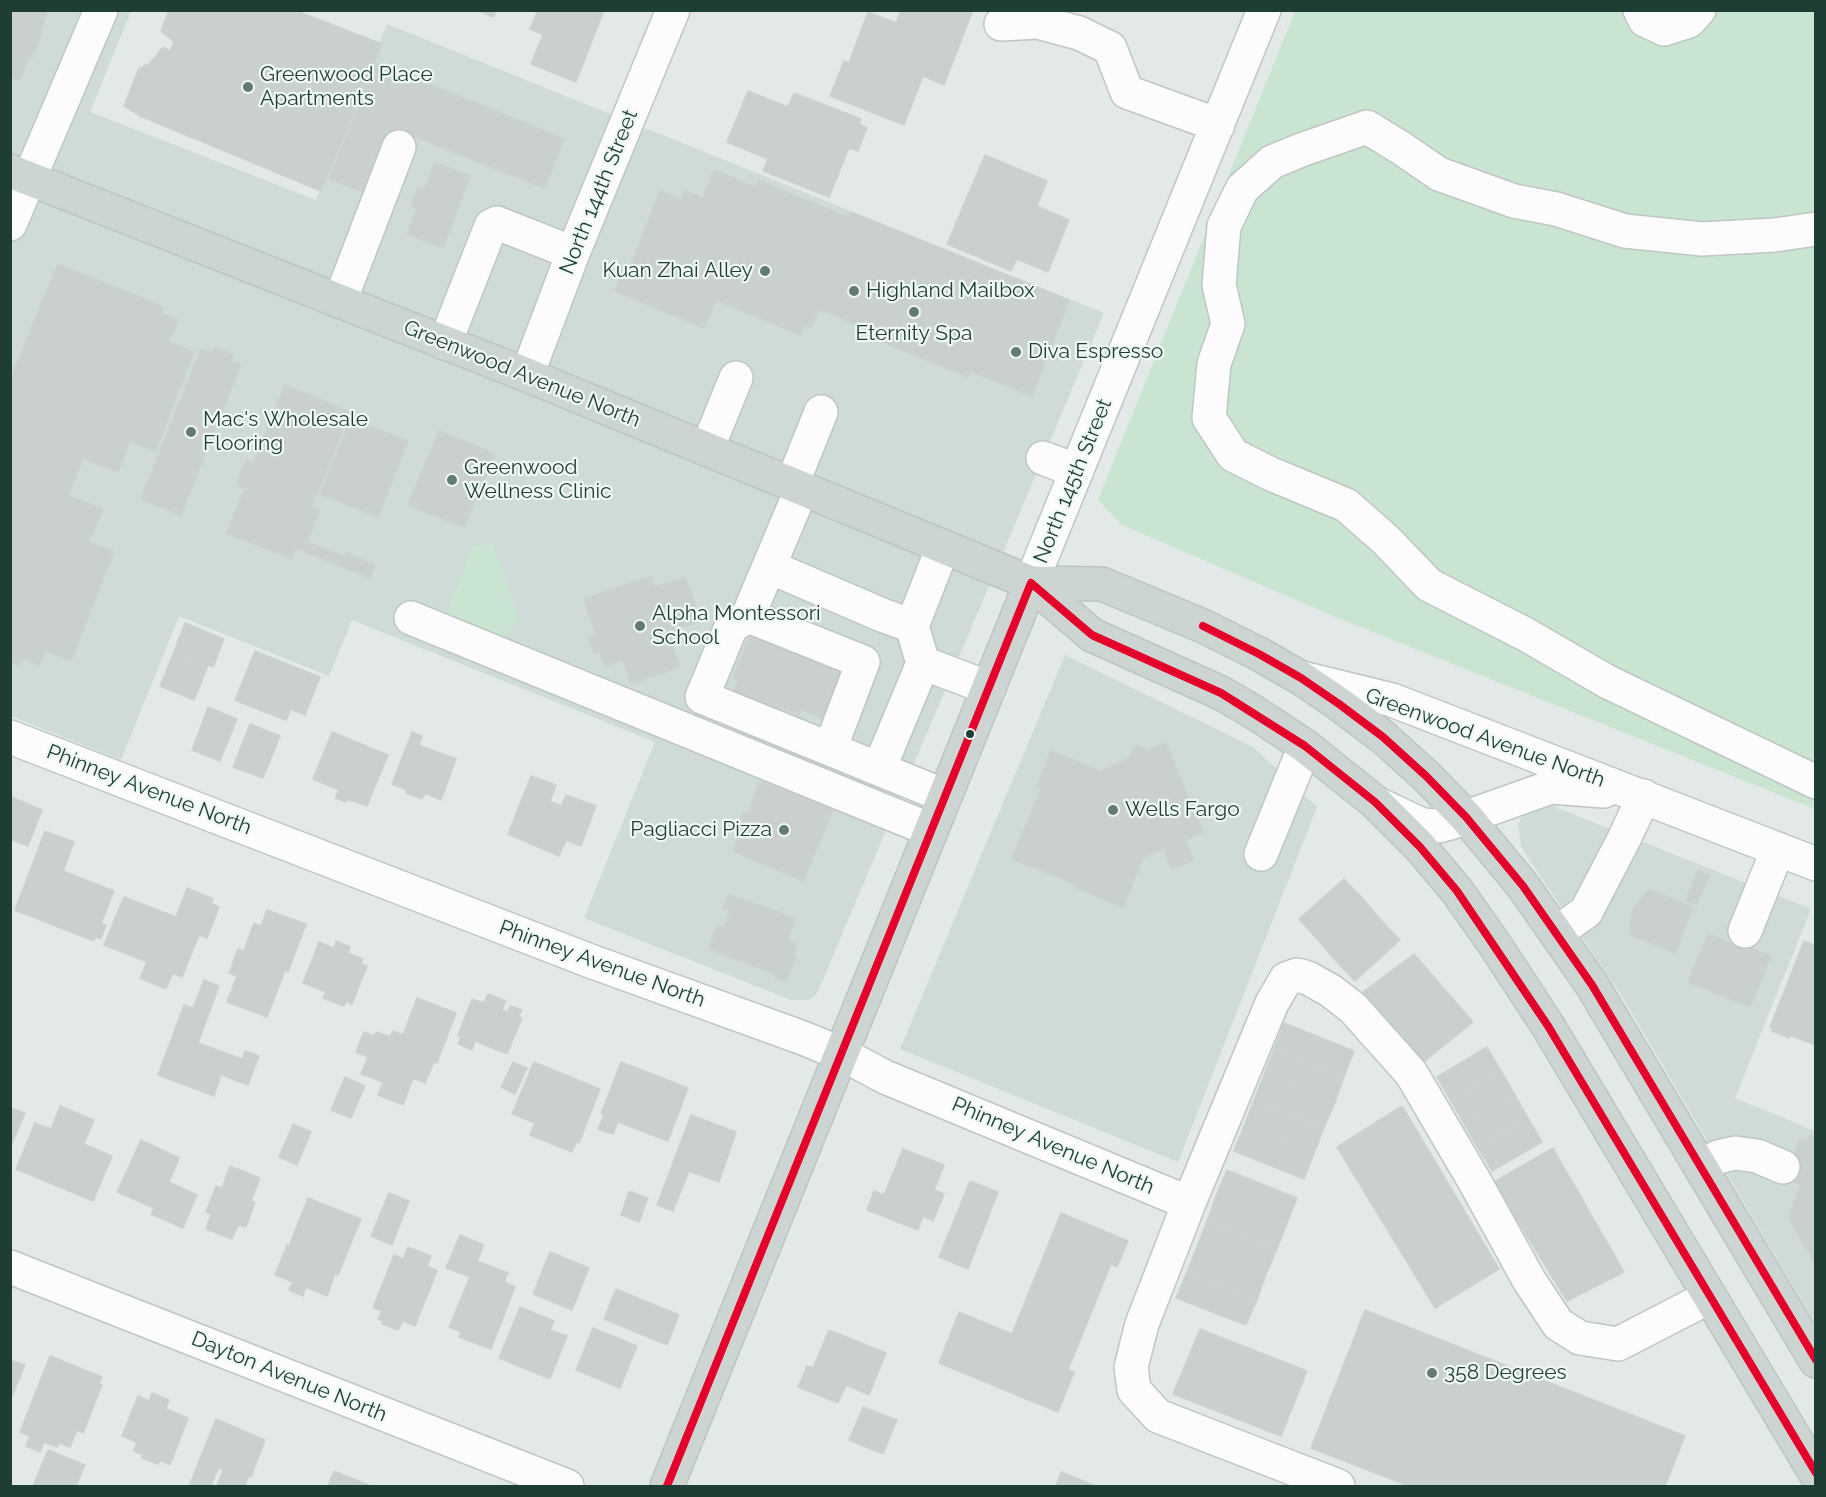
<!DOCTYPE html>
<html>
<head>
<meta charset="utf-8">
<style>
  body { margin:0 }
  #map { position:relative; width:1826px; height:1497px; overflow:hidden; background:#e2e9e6; font-family:Raleway,sans-serif }
  canvas { display:block }
  .frame { position:absolute; inset:0; border:12px solid #1e3d35; pointer-events:none }
</style>
</head>
<body>
<div id="map">
<canvas width="1826" height="1497"></canvas>
<div class="frame"></div>
</div>
<script>
const ctx = document.querySelector('canvas').getContext('2d');
ctx.lineJoin = 'round';
function fillPath(path, color) {
  ctx.fillStyle = color;
  ctx.fill(path, 'evenodd');
}
function poly(rows) {
  const path = new Path2D();
  for (const r of rows) {
    path.moveTo(r[0], r[1]);
    for (let i = 2; i < r.length; i += 2) path.lineTo(r[i], r[i + 1]);
  }
  return path;
}
function stroke(path, color, width, dash) {
  ctx.strokeStyle = color;
  ctx.lineWidth = width;
  ctx.lineCap = dash ? 'butt' : 'round';
  ctx.setLineDash(dash || []);
  ctx.stroke(path);
}
function drawText(font, color, halo, rows, align = 'center') {
  ctx.font = font + ' Raleway,sans-serif';
  ctx.lineWidth = 4.5;
  ctx.setLineDash([]);
  ctx.textBaseline = 'middle';
  ctx.strokeStyle = halo;
  ctx.fillStyle = color;
  for (const [text, x, y, turn = 0] of rows) {
    ctx.save();
    ctx.translate(x, y);
    ctx.rotate((+turn || 0) * Math.PI / 180);
    ctx.textAlign = isNaN(turn) ? turn : align;
    if (halo) ctx.strokeText(text, 0, 0);
    ctx.fillText(text, 0, 0);
    ctx.restore();
  }
}
fillPath(poly([
  [10,11,131,11,90,112,316,200,387,24,1104,313,819,989,815,996,808,1000,791,1000,584,918,655,742,352,620,329,676,179,616,121,760,11,716],
  [1065,655,1253,747,1317,807,1178,1162,900,1049],
  [1540,801,1811,909,1735,1098,1815,1131,1815,1323,1620,993,1532,864,1521,846,1518,826,1521,818,1525,811]
]), '#cfdbd6');
fillPath(poly([
  [1295,11,1815,11,1815,809,1338,618,1122,525,1098,500],
  [492,542,518,618,504,638,446,616,472,548]
]), '#c9e4d1');
const building = poly([
  [10,10,48,10,40,32,42,34,32,58,29,57,20,80,10,77,10,10],
  [169,10,294,10,382,44,321,191,140,116,124,106,139,68,149,64,163,47,170,51,174,42,161,31,169,10],
  [477,10,497,10,493,17,477,10],
  [538,10,604,10,576,82,531,64,543,35,530,29,538,10],
  [901,10,973,10,944,85,923,76,904,125,830,96,844,61,849,63,868,12,896,23,901,10],
  [376,63,503,114,483,164,393,128,367,193,329,179,376,63],
  [748,91,788,107,794,93,861,119,859,124,867,128,858,151,849,148,829,197,763,171,768,159,727,142,748,91],
  [503,114,564,139,545,188,483,164,503,114],
  [985,155,1047,181,1037,206,1069,220,1048,272,1017,259,1011,271,947,244,985,155],
  [435,162,470,176,443,248,407,234,417,208,411,206,418,187,424,190,435,162],
  [714,170,755,187,758,180,849,218,851,212,1069,300,1032,396,971,371,968,377,880,341,882,335,819,309,811,328,805,325,801,335,716,300,704,328,615,291,624,268,629,270,660,191,681,200,685,191,703,198,714,170],
  [58,264,164,307,161,313,178,320,169,342,194,352,155,451,130,441,118,472,83,458,68,496,103,509,89,542,114,551,71,661,45,650,39,665,22,658,19,665,10,662,10,380,58,264],
  [214,347,234,355,231,361,241,364,181,515,141,499,201,349,212,353,214,347],
  [285,385,350,412,312,506,320,510,307,542,345,557,346,553,375,565,370,578,296,548,292,559,226,533,245,489,236,485,246,460,253,463,285,385],
  [351,419,408,441,378,517,320,494,351,419],
  [439,431,495,454,464,527,408,505,439,431],
  [651,576,655,587,685,577,701,621,675,630,679,641,672,644,680,667,631,684,623,660,605,666,600,652,594,654,588,638,596,635,584,599,651,576],
  [185,623,224,639,213,667,208,665,207,668,173,654,185,623],
  [752,631,855,674,834,723,801,709,799,715,781,707,780,710,734,691,738,681,733,678,752,631],
  [255,651,282,662,262,711,235,700,255,651],
  [173,654,207,668,194,700,160,686,173,654],
  [282,662,320,677,305,715,291,709,286,720,262,711,282,662],
  [208,707,237,719,220,761,192,750,208,707],
  [250,724,280,736,263,778,233,767,250,724],
  [332,732,388,755,367,806,348,799,346,802,335,798,339,790,313,779,332,732],
  [412,732,422,736,419,745,456,759,441,800,425,793,422,799,406,793,407,790,392,784,412,732],
  [1166,743,1203,832,1185,840,1194,860,1172,869,1163,849,1143,858,1123,907,1077,888,1078,885,1012,859,1041,788,1037,786,1051,751,1100,771,1129,758,1135,745,1148,750,1166,743],
  [531,776,556,785,550,801,561,806,566,795,596,806,581,846,566,840,559,856,508,834,531,776],
  [760,781,833,810,803,881,733,851,743,825,739,824,743,812,748,814,760,781],
  [12,797,42,810,28,846,10,839,10,802,12,797],
  [45,831,74,842,63,871,114,891,101,924,106,925,101,939,96,937,94,941,15,910,45,831],
  [1698,870,1709,875,1697,905,1686,900,1698,870],
  [1344,879,1363,899,1318,940,1299,919,1344,879],
  [187,888,213,899,211,903,219,907,207,938,199,935,182,977,173,973,166,989,140,978,147,962,104,945,124,897,176,917,187,888],
  [1648,889,1693,907,1675,953,1629,934,1633,909,1648,889],
  [729,894,796,919,787,940,797,944,793,954,796,956,786,982,774,977,775,974,709,949,717,926,723,928,730,911,723,909,729,894],
  [1363,899,1381,920,1336,961,1318,940,1363,899],
  [267,910,306,924,288,972,285,971,267,1017,227,1002,237,976,229,973,238,949,244,951,254,923,261,926,267,910],
  [1381,920,1400,940,1355,981,1336,961,1381,920],
  [1708,934,1749,951,1750,948,1771,956,1750,1007,1688,982,1708,934],
  [336,941,350,947,348,953,363,959,361,964,367,966,352,1004,346,1001,344,1006,323,998,326,992,303,983,319,942,334,948,336,941],
  [1804,941,1816,946,1816,983,1794,1037,1791,1035,1789,1038,1772,1031,1773,1028,1770,1027,1804,941],
  [1414,954,1473,1022,1421,1064,1363,992,1414,954],
  [204,980,219,986,198,1043,242,1059,245,1051,259,1056,248,1085,221,1075,214,1096,158,1075,184,1005,193,1008,204,980],
  [1816,983,1816,1045,1794,1037,1816,983],
  [488,994,506,1001,502,1010,508,1012,510,1006,522,1010,518,1017,522,1018,507,1054,475,1041,472,1050,458,1044,461,1037,458,1035,472,999,484,1003,488,994],
  [417,998,456,1013,437,1063,434,1062,425,1083,413,1078,403,1105,378,1095,383,1082,361,1074,368,1057,356,1052,364,1032,374,1036,376,1032,390,1037,393,1031,403,1035,417,998],
  [1284,1023,1354,1051,1344,1077,1274,1049,1284,1023],
  [1487,1047,1501,1071,1451,1101,1437,1077,1487,1047],
  [1274,1049,1344,1077,1335,1102,1264,1075,1274,1049],
  [513,1062,527,1068,515,1094,501,1087,513,1062],
  [534,1062,600,1089,579,1143,576,1142,572,1152,530,1135,535,1123,512,1114,534,1062],
  [621,1062,688,1088,668,1141,618,1122,613,1134,598,1129,604,1115,601,1114,621,1062],
  [1501,1071,1515,1095,1464,1124,1451,1101,1501,1071],
  [1264,1075,1335,1102,1324,1128,1254,1100,1264,1075],
  [345,1077,365,1086,351,1118,331,1110,345,1077],
  [1515,1095,1528,1118,1478,1148,1464,1124,1515,1095],
  [1254,1100,1324,1128,1314,1153,1244,1126,1254,1100],
  [60,1106,94,1120,84,1144,112,1156,93,1201,16,1169,35,1123,51,1129,60,1106],
  [1402,1106,1499,1269,1435,1308,1337,1147,1402,1106],
  [10,1108,25,1113,10,1148,10,1108],
  [691,1115,736,1132,719,1182,689,1171,673,1211,657,1205,691,1115],
  [1528,1118,1542,1142,1492,1171,1478,1148,1528,1118],
  [293,1124,311,1132,297,1165,279,1157,293,1124],
  [1244,1126,1314,1153,1304,1179,1234,1151,1244,1126],
  [1810,1135,1816,1137,1816,1265,1788,1217,1801,1185,1784,1178,1800,1139,1807,1142,1810,1135],
  [141,1140,179,1158,169,1182,197,1195,183,1228,151,1214,154,1208,117,1192,141,1140],
  [1553,1148,1624,1272,1567,1301,1494,1182,1553,1148],
  [903,1149,944,1165,934,1190,944,1194,933,1221,923,1216,918,1230,867,1210,874,1191,884,1195,903,1149],
  [230,1166,260,1178,251,1201,255,1202,246,1227,238,1225,232,1239,206,1229,211,1214,206,1212,216,1186,222,1188,230,1166],
  [1227,1170,1297,1198,1287,1223,1216,1196,1227,1170],
  [970,1181,998,1192,968,1269,939,1257,970,1181],
  [629,1191,648,1198,639,1222,621,1215,629,1191],
  [389,1193,409,1201,392,1245,371,1236,389,1193],
  [1216,1196,1287,1223,1277,1249,1207,1221,1216,1196],
  [308,1198,361,1219,338,1275,335,1274,327,1296,306,1287,303,1296,289,1290,293,1282,275,1275,287,1245,289,1246,308,1198],
  [1061,1213,1128,1241,1117,1267,1111,1264,1068,1370,1074,1372,1058,1412,939,1363,959,1312,1012,1334,1061,1213],
  [1207,1221,1277,1249,1266,1274,1197,1247,1207,1221],
  [460,1235,484,1245,477,1261,508,1273,504,1282,515,1287,491,1349,459,1337,461,1332,449,1327,470,1277,446,1268,460,1235],
  [408,1247,431,1256,427,1266,437,1271,415,1326,403,1321,398,1330,382,1324,383,1321,378,1319,382,1311,373,1308,394,1255,403,1259,408,1247],
  [1197,1247,1266,1274,1257,1300,1187,1272,1197,1247],
  [550,1252,589,1268,572,1310,533,1294,550,1252],
  [1187,1272,1257,1300,1246,1325,1176,1298,1187,1272],
  [616,1289,679,1315,667,1345,604,1319,616,1289],
  [520,1307,554,1321,550,1330,567,1336,550,1379,499,1358,520,1307],
  [1365,1310,1685,1436,1665,1486,1409,1486,1311,1448,1365,1310],
  [593,1328,637,1346,620,1388,576,1370,593,1328],
  [1200,1329,1307,1371,1281,1436,1173,1394,1200,1329],
  [829,1330,886,1353,869,1395,846,1385,838,1403,798,1387,807,1366,813,1368,829,1330],
  [50,1356,102,1377,99,1383,102,1385,83,1433,77,1430,70,1447,59,1443,57,1447,44,1442,40,1452,26,1446,30,1436,20,1432,50,1356],
  [10,1360,25,1365,10,1401,10,1360],
  [152,1393,169,1400,166,1409,188,1418,170,1465,160,1460,158,1464,142,1458,143,1455,134,1451,137,1442,122,1436,138,1396,149,1401,152,1393],
  [863,1407,897,1420,883,1454,849,1440,863,1407],
  [216,1419,265,1440,251,1477,248,1477,245,1486,217,1486,223,1470,218,1468,211,1486,197,1486,190,1484,216,1419],
  [48,1450,85,1465,76,1486,33,1486,48,1450],
  [334,1471,371,1486,328,1486,334,1471],
  [1061,1472,1096,1486,1056,1486,1061,1472]
]);
fillPath(building, '#c9d0cd');
stroke(building, '#cbd2cf', 1.5);
const minor = poly([
  [1640,10,1645,20,1664,29,1689,21,1699,10],
  [1001,24,1038,22,1079,33,1110,48,1127,92,1218,125],
  [10,224,101,10],
  [1816,229,1775,235,1702,239,1625,231,1556,209,1514,201,1439,174,1401,148,1367,127,1301,150,1272,162,1242,189,1224,226,1219,285,1228,324,1214,364,1209,418,1233,455,1271,474,1346,505,1386,540,1429,585,1525,634,1608,682,1816,782],
  [340,301,399,147],
  [445,343,491,226,497,223,573,253],
  [527,375,573,253,673,10],
  [707,449,736,378],
  [1043,458,1077,471],
  [792,484,821,412],
  [802,488,748,616,731,627,702,697,945,796],
  [770,567,882,615,912,626,923,663,989,688],
  [1031,583,1264,10],
  [748,616,863,662,830,749],
  [411,618,931,830],
  [912,626,943,547],
  [1302,678,1392,700,1816,864],
  [10,737,593,962,803,1038,842,1054,885,1077,1189,1203],
  [879,769,923,663],
  [1382,806,1422,825,1438,826,1450,823,1551,787,1604,791],
  [1261,854,1305,746],
  [1745,931,1778,849],
  [1557,932,1586,912,1624,839,1644,796],
  [1701,1167,1718,1157,1735,1153,1757,1156,1783,1167],
  [10,1267,567,1486],
  [1338,1486,1158,1416,1134,1390,1131,1367,1142,1324,1189,1203,1272,1003,1286,979,1297,975,1308,978,1331,991,1353,1008,1411,1073,1475,1182,1529,1280,1558,1324,1580,1338,1618,1344,1709,1297]
]);
const major = poly([
  [10,171,527,375,1031,583,1092,635,1221,693,1252,711,1305,746,1375,802,1420,847,1457,891,1495,945,1548,1026,1816,1474],
  [1031,583,1102,584,1203,626,1259,654,1301,678,1339,704,1383,737,1426,776,1466,817,1523,886,1592,985,1816,1361],
  [667,1486,1031,583]
]);
stroke(minor, '#bfc6c3', 36);
stroke(major, '#bbc5c2', 36);
stroke(minor, '#fbfcfb', 33);
stroke(major, '#ccd5d2', 33);
stroke(poly([
  [1031,583,1092,635,1221,693,1305,746,1375,802,1420,847,1457,891,1548,1026,1816,1473],
  [1203,626,1259,654,1301,678,1339,704,1383,737,1426,776,1466,817,1523,886,1592,985,1816,1360],
  [667,1486,1031,583]
]), '#e4002b', 8);
for (const [x, y, r, color] of [
  [248,87,6,"#637973"],
  [765,271,6,"#637973"],
  [854,291,6,"#637973"],
  [914,312,6,"#637973"],
  [1016,352,6,"#637973"],
  [191,432,6,"#637973"],
  [452,480,6,"#637973"],
  [640,626,6,"#637973"],
  [970,734,5,"#1e3d35"],
  [1113,810,6,"#637973"],
  [784,830,6,"#637973"],
  [1432,1373,6,"#637973"]
]) {
  const dot = new Path2D();
  dot.arc(x, y, r, 0, 2 * Math.PI);
  ctx.fillStyle = color;
  ctx.fill(dot);
  stroke(dot, '#f0f8f4', 2);
}
drawText('21px', '#1e3d35', '#f0f8f4', [
  ["Greenwood Place",260,75],
  ["Apartments",260,99],
  ["Kuan Zhai Alley",753,271,"right"],
  ["Highland Mailbox",866,291],
  ["Eternity Spa",914,334,"center"],
  ["Diva Espresso",1028,352],
  ["Mac's Wholesale",203,420],
  ["Flooring",203,444],
  ["Greenwood",464,468],
  ["Wellness Clinic",464,492],
  ["Alpha Montessori",652,614],
  ["School",652,638],
  ["Wells Fargo",1125,810],
  ["Pagliacci Pizza",772,830,"right"],
  ["358 Degrees",1444,1373]
], 'left');
drawText('21px', '#1e3d35', '#f0f8f4', [
  ["North 144th Street",599,192,-68],
  ["Greenwood Avenue North",522,374,22],
  ["North 145th Street",1073,481,-68],
  ["Greenwood Avenue North",1485,738,20],
  ["Phinney Avenue North",149,790,21],
  ["Phinney Avenue North",602,964,20],
  ["Phinney Avenue North",1053,1146,23],
  ["Dayton Avenue North",289,1377,22]
]);
</script>
</body>
</html>
